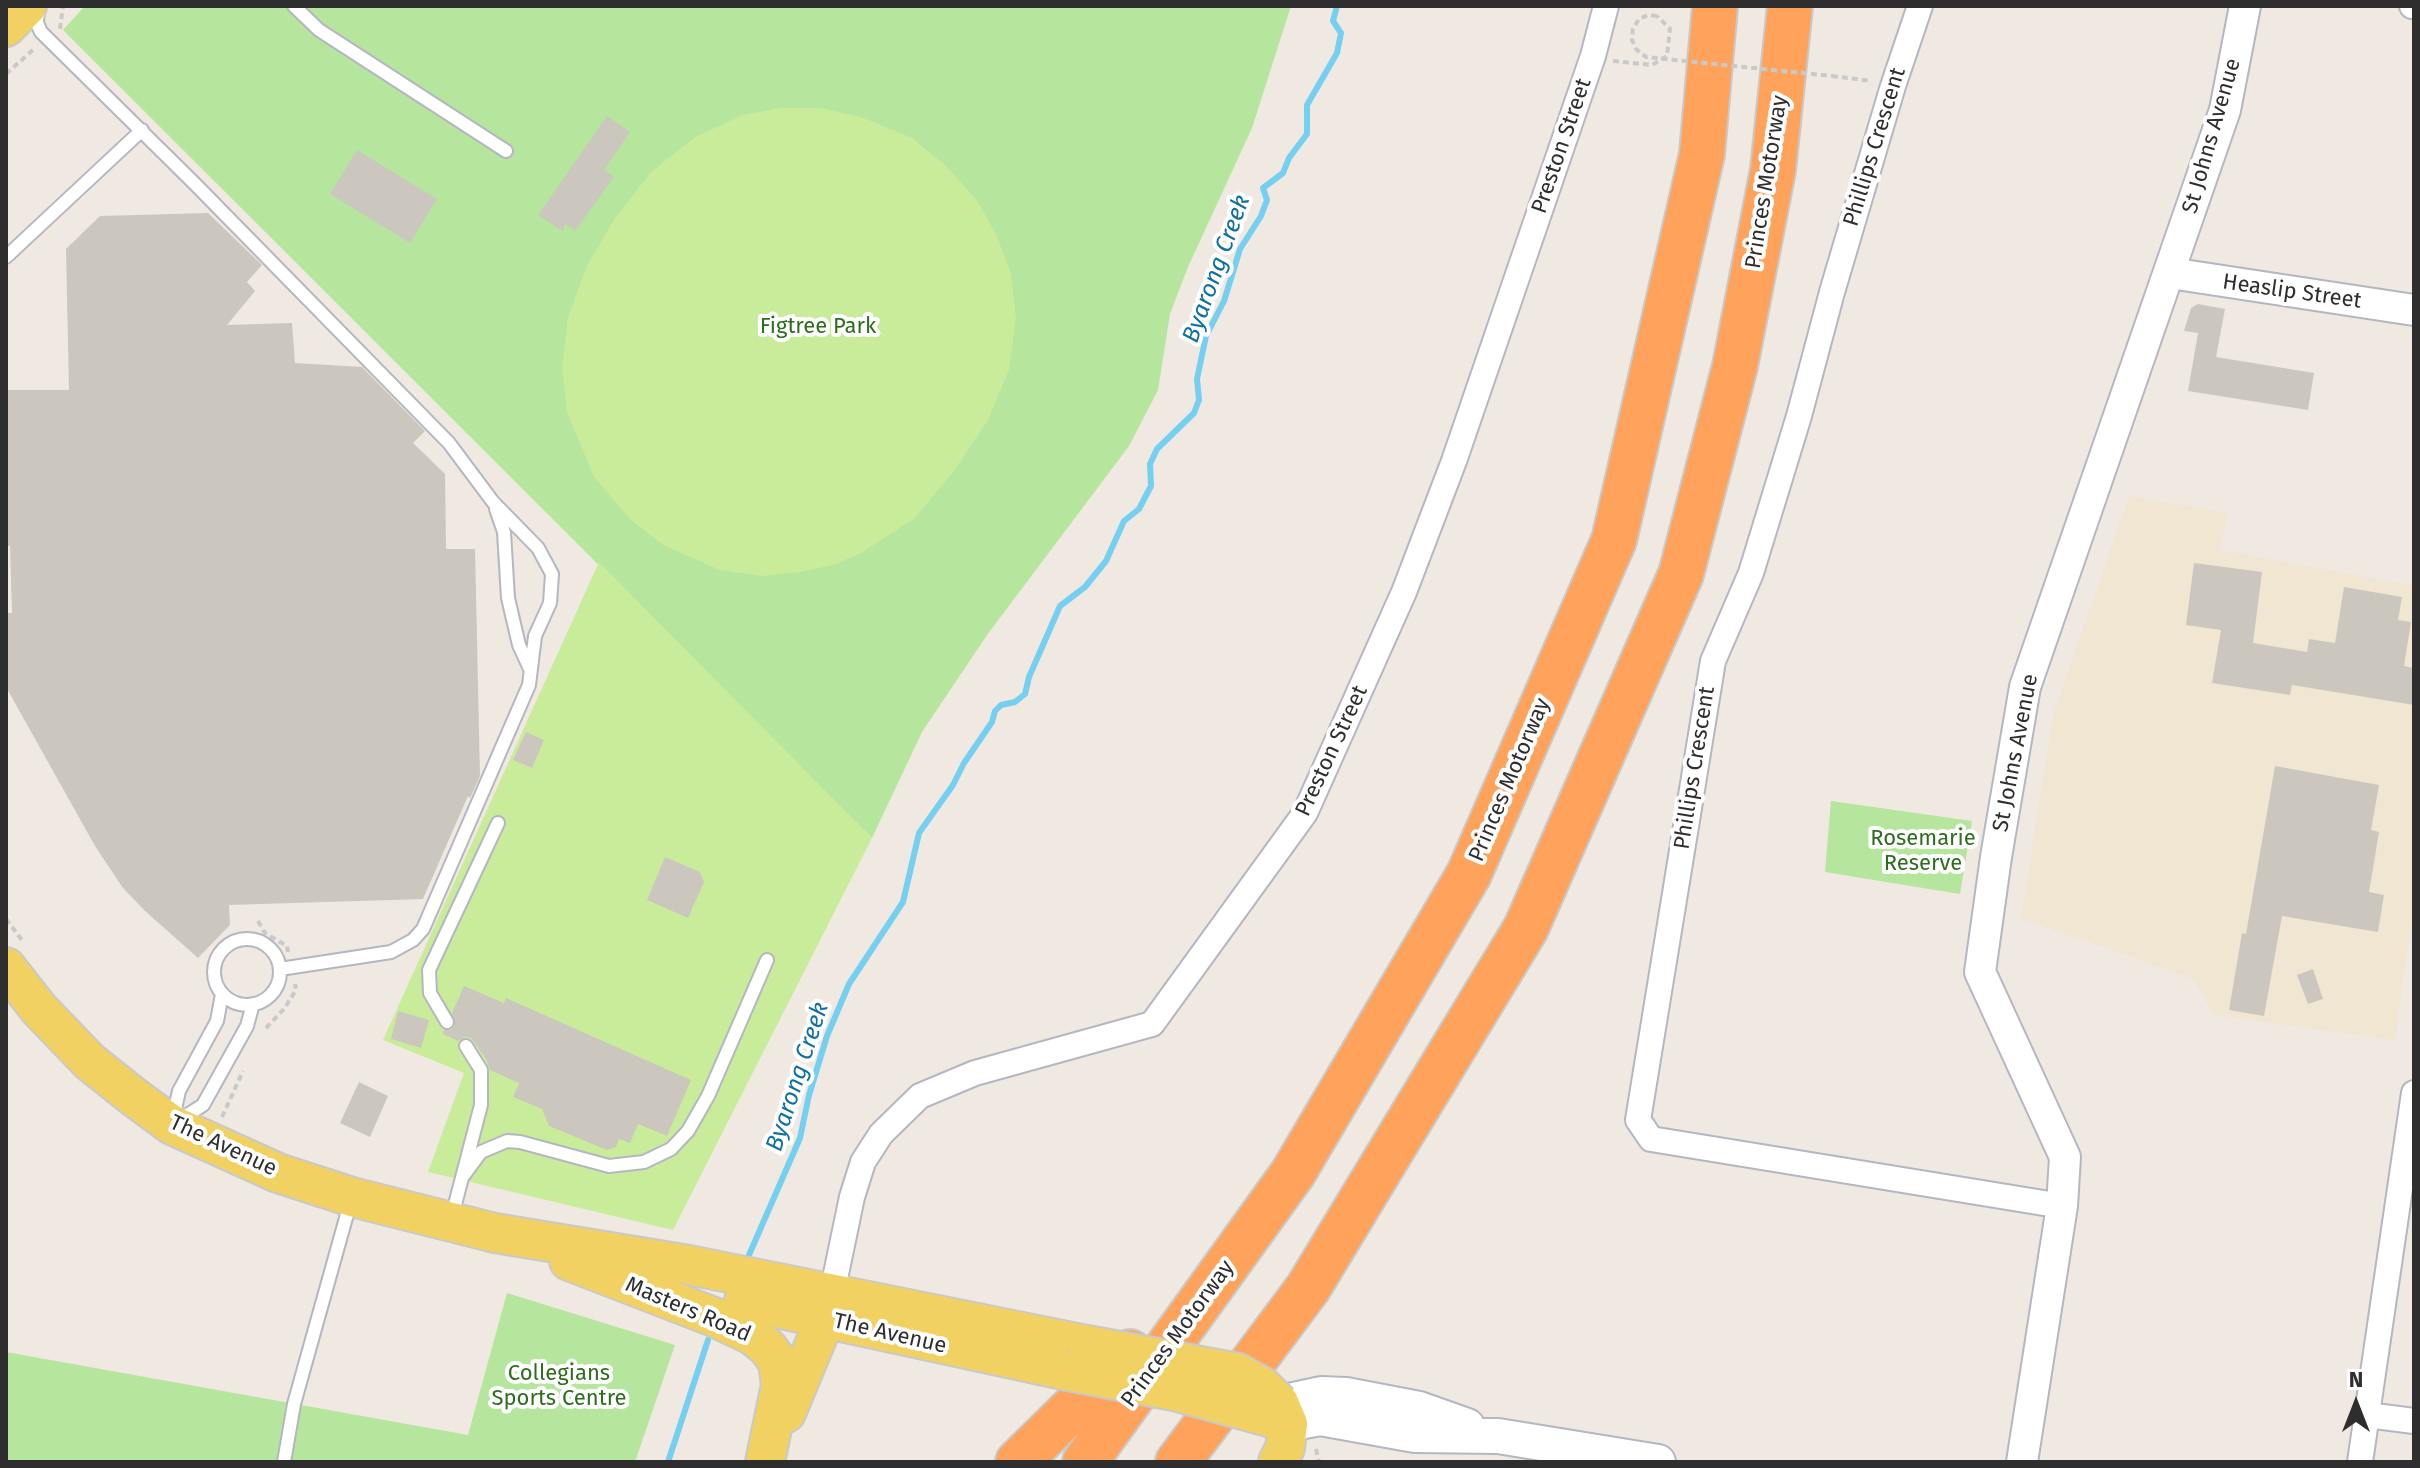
<!DOCTYPE html>
<html>
<head>
<meta charset="utf-8">
<style>
  body { margin:0 }
  #map { position:relative; width:2420px; height:1468px; overflow:hidden; background:#efe9e1; font-family:"Fira Sans",sans-serif }
  canvas { display:block }
  .frame { position:absolute; inset:0; border:8px solid #2e2e2e; pointer-events:none }
  .north { position:absolute; left:2316px; top:1364px; width:80px; height:80px; -webkit-text-stroke:6px #fff; paint-order:stroke; rotate:0deg; font-size:22px; font-weight:700; line-height:32px; text-align:center; color:#2e2e2e }
  .north::after { content:''; display:block; margin:auto; width:28px; height:36px; background:#2e2e2e; clip-path:polygon(50% 0,100% 100%,50% 72%,0 100%) }
</style>
</head>
<body>
<div id="map">
<canvas width="2420" height="1468"></canvas>
<div class="frame"></div>
<div class="north">N</div>
</div>
<script>
const ctx = document.querySelector('canvas').getContext('2d');
ctx.lineJoin = 'round';
function fillPath(path, color) {
  ctx.fillStyle = color;
  ctx.fill(path, 'evenodd');
}
function poly(rows) {
  const path = new Path2D();
  for (const r of rows) {
    if (r.length === 3) {
      path.moveTo(r[0] + r[2], r[1]);
      path.arc(r[0], r[1], r[2], 0, 2 * Math.PI);
      continue;
    }
    path.moveTo(r[0], r[1]);
    for (let i = 2; i < r.length; i += 2) path.lineTo(r[i], r[i + 1]);
  }
  return path;
}
function stroke(path, color, width, dash) {
  ctx.strokeStyle = color;
  ctx.lineWidth = width;
  ctx.lineCap = dash ? 'butt' : 'round';
  ctx.setLineDash(dash || []);
  ctx.stroke(path);
}
function drawText(font, color, halo, rows, align = 'center') {
  ctx.font = font + ' "Fira Sans",sans-serif';
  ctx.lineWidth = 8;
  ctx.setLineDash([]);
  ctx.textBaseline = 'middle';
  ctx.strokeStyle = halo;
  ctx.fillStyle = color;
  for (const [text, x, y, turn = 0] of rows) {
    ctx.save();
    ctx.translate(x, y);
    ctx.rotate((+turn || 0) * Math.PI / 180);
    ctx.textAlign = isNaN(turn) ? turn : align;
    if (halo) ctx.strokeText(text, 0, 0);
    ctx.fillText(text, 0, 0);
    ctx.restore();
  }
}
fillPath(poly([
  [2129,496,2227,513,2220,550,2414,586,2414,900,2395,1040,2214,1015,2194,979,2021,918,2053,715]
]), '#f0e6d1');
fillPath(poly([
  [85,6,1291,6,1252,128,1188,267,1170,314,1158,390,1129,446,987,635,922,732,872,838,63,30],
  [1831,801,1972,821,1960,894,1825,872],
  [507,1293,675,1345,635,1462,6,1462,6,1352,468,1435]
]), '#b6e59e');
fillPath(poly([
  [781,108,820,108,861,117,912,138,945,165,976,199,995,232,1011,273,1016,319,1009,370,988,420,954,471,915,518,861,553,833,565,800,572,761,576,720,570,663,545,630,519,594,477,567,412,562,368,568,317,587,266,615,218,651,172,695,137,743,115],
  [599,562,872,838,673,1230,428,1172,464,1073,383,1040]
]), '#c9ec9a');
stroke(poly([
  [749,1255,800,1138,809,1095,827,1036,849,984,903,902,919,833,953,785,964,763,992,722,995,711,1001,705,1015,702,1025,694,1029,677,1060,606,1085,587,1106,561,1124,521,1139,509,1151,486,1150,464,1157,449,1194,413,1199,400,1197,379,1206,336,1224,301,1240,249,1261,216,1267,200,1263,188,1283,173,1289,158,1307,134,1307,105,1337,53,1341,33,1333,21,1337,6],
  [668,1462,708,1340]
]), '#75cff0', 6);
fillPath(poly([
  [607,116,630,132,604,170,614,177,575,231,566,224,562,231,538,215],
  [357,150,437,199,410,243,330,194],
  [208,213,262,265,247,282,255,291,227,325,292,323,295,363,362,367,425,431,413,443,445,474,446,549,475,549,480,776,470,798,468,796,423,899,229,905,230,925,198,958,144,910,123,888,95,846,6,687,6,613,12,613,10,546,6,546,6,390,69,390,66,249,100,216],
  [2198,304,2225,309,2216,357,2314,373,2308,410,2188,391,2198,333,2184,331,2191,308],
  [2194,563,2262,572,2253,643,2307,652,2309,639,2335,643,2344,587,2402,597,2398,620,2411,622,2404,666,2414,668,2414,705,2292,685,2290,695,2212,683,2221,630,2186,625],
  [526,732,544,740,532,768,513,760],
  [2275,766,2379,785,2371,830,2379,832,2369,892,2384,895,2378,932,2282,916,2264,1016,2229,1010,2242,933,2246,934],
  [665,857,700,872,704,882,688,918,647,900],
  [2313,969,2323,999,2308,1004,2297,975],
  [464,986,504,1003,506,998,691,1080,667,1136,638,1124,630,1143,619,1139,616,1147,607,1150,549,1126,542,1109,513,1097,519,1083,490,1070,486,1059,471,1038,465,1037,458,1041,443,1034,444,1030,451,1030,455,1026,452,1013],
  [398,1011,429,1020,421,1048,391,1039],
  [359,1082,388,1096,370,1137,340,1123]
]), '#cbc7bf');
const service = poly([
  [294,6,319,30,506,151],
  [38,9,37,23,41,32,195,184,449,443,493,502,538,548,552,574,550,603,535,636,529,685,423,929,413,940,391,952,280,969],
  [6,257,142,130],
  [496,509,504,532,508,598,519,645,530,669],
  [247,972,33],
  [447,1022,430,993,429,970,498,823],
  [173,1118,179,1091,217,1021,222,994],
  [178,1121,203,1105,247,1026,253,1004],
  [464,1175,481,1152,507,1141,520,1142,609,1166,644,1162,671,1149,688,1131,708,1096,767,960],
  [452,1216,481,1105,481,1070,466,1046],
  [284,1462,294,1404,351,1200]
]);
const minor = poly([
  [1920,6,1893,86,1832,292,1799,416,1751,573,1713,661,1638,1120,1651,1139,2062,1206],
  [2412,6,2414,6],
  [832,1293,852,1197,863,1162,881,1134,920,1096,975,1073,1152,1024,1305,813,1404,592,1454,461,1593,56,1606,6],
  [2367,1415,2414,1421],
  [2360,1462,2414,1093]
]);
const tertiary = poly([
  [2170,273,2414,310],
  [2022,1462,2062,1206,2065,1157,1980,972,1996,857,2025,687,2225,110,2245,6]
]);
const secondary = poly([
  [1279,1403,1321,1394,1346,1395,1419,1409,1467,1426],
  [1288,1424,1320,1418,1415,1435,1498,1436,1658,1462]
]);
const primary = poly([
  [6,27,27,6],
  [6,967,39,1009,90,1062,134,1097,172,1125,278,1173,352,1197,495,1233,689,1265,1087,1345],
  [569,1261,714,1317,752,1335,768,1348,778,1362,781,1385,765,1462],
  [744,1301,1063,1370],
  [786,1413,825,1319,831,1296],
  [1278,1462,1285,1448,1288,1424,1279,1403]
]);
const motorway = poly([
  [1018,1462,1130,1352],
  [1085,1462,1293,1173,1469,874,1614,540,1702,154,1715,6],
  [1178,1462,1308,1288,1526,928,1681,574,1735,366,1773,170,1790,6]
]);
stroke(service, '#b4b7c1', 16);
stroke(minor, '#b4b7c1', 28);
stroke(tertiary, '#b4b7c1', 34);
stroke(secondary, '#b4b7c1', 38);
stroke(primary, '#c9c9c9', 42);
stroke(motorway, '#c9c9c9', 48);
stroke(poly([
  [60,29,63,6],
  [1613,61,1652,65,1667,56,1670,29,1657,16],
  [6,74,34,49],
  [1832,76,1871,81],
  [6,919,24,943],
  [258,921,265,933,287,946,288,952],
  [266,1028,284,1009,296,990,295,984],
  [222,1117,243,1071],
  [1316,1449,1319,1462]
]), '#c9c9c9', 4, [6, 4]);
stroke(service, '#fff', 12);
stroke(minor, '#fff', 24);
stroke(tertiary, '#fff', 30);
stroke(secondary, '#fff', 34);
stroke(primary, '#f2d163', 38);
stroke(motorway, '#ffa35c', 44);
const primaryBridge = poly([
  [1087,1345,1238,1373,1263,1387,1279,1403],
  [1063,1370,1174,1391,1272,1418]
]);
stroke(primaryBridge, '#c9c9c9', 42, []);
stroke(poly([
  [1657,16,1648,15,1639,19,1633,29,1632,40,1636,49,1646,57,1832,76]
]), '#c9c9c9', 4, [6, 4]);
stroke(primaryBridge, '#f2d163', 38);
drawText('22px', '#2e2e2e', '#fff', [
  ["St Johns Avenue",2212,136,-74],
  ["Preston Street",1562,146,-71],
  ["Phillips Crescent",1875,147,-73],
  ["Princes Motorway",1767,182,-81],
  ["Heaslip Street",2292,292,8],
  ["Preston Street",1332,751,-65],
  ["St Johns Avenue",2016,753,-79],
  ["Phillips Crescent",1695,768,-81],
  ["Princes Motorway",1510,780,-67],
  ["The Avenue",223,1146,25],
  ["Masters Road",688,1310,23],
  ["The Avenue",890,1334,13],
  ["Princes Motorway",1178,1334,-54]
]);
drawText('22px', '#2c6e1b', '#fff', [
  ["Figtree Park",818,327],
  ["Rosemarie",1923,839],
  ["Reserve",1923,864],
  ["Collegians",559,1374],
  ["Sports Centre",559,1399]
]);
drawText('italic 24px', '#0d6fa3', '#fff', [
  ["Byarong Creek",1217,269,-70],
  ["Byarong Creek",798,1077,-72]
]);
</script>
</body>
</html>
